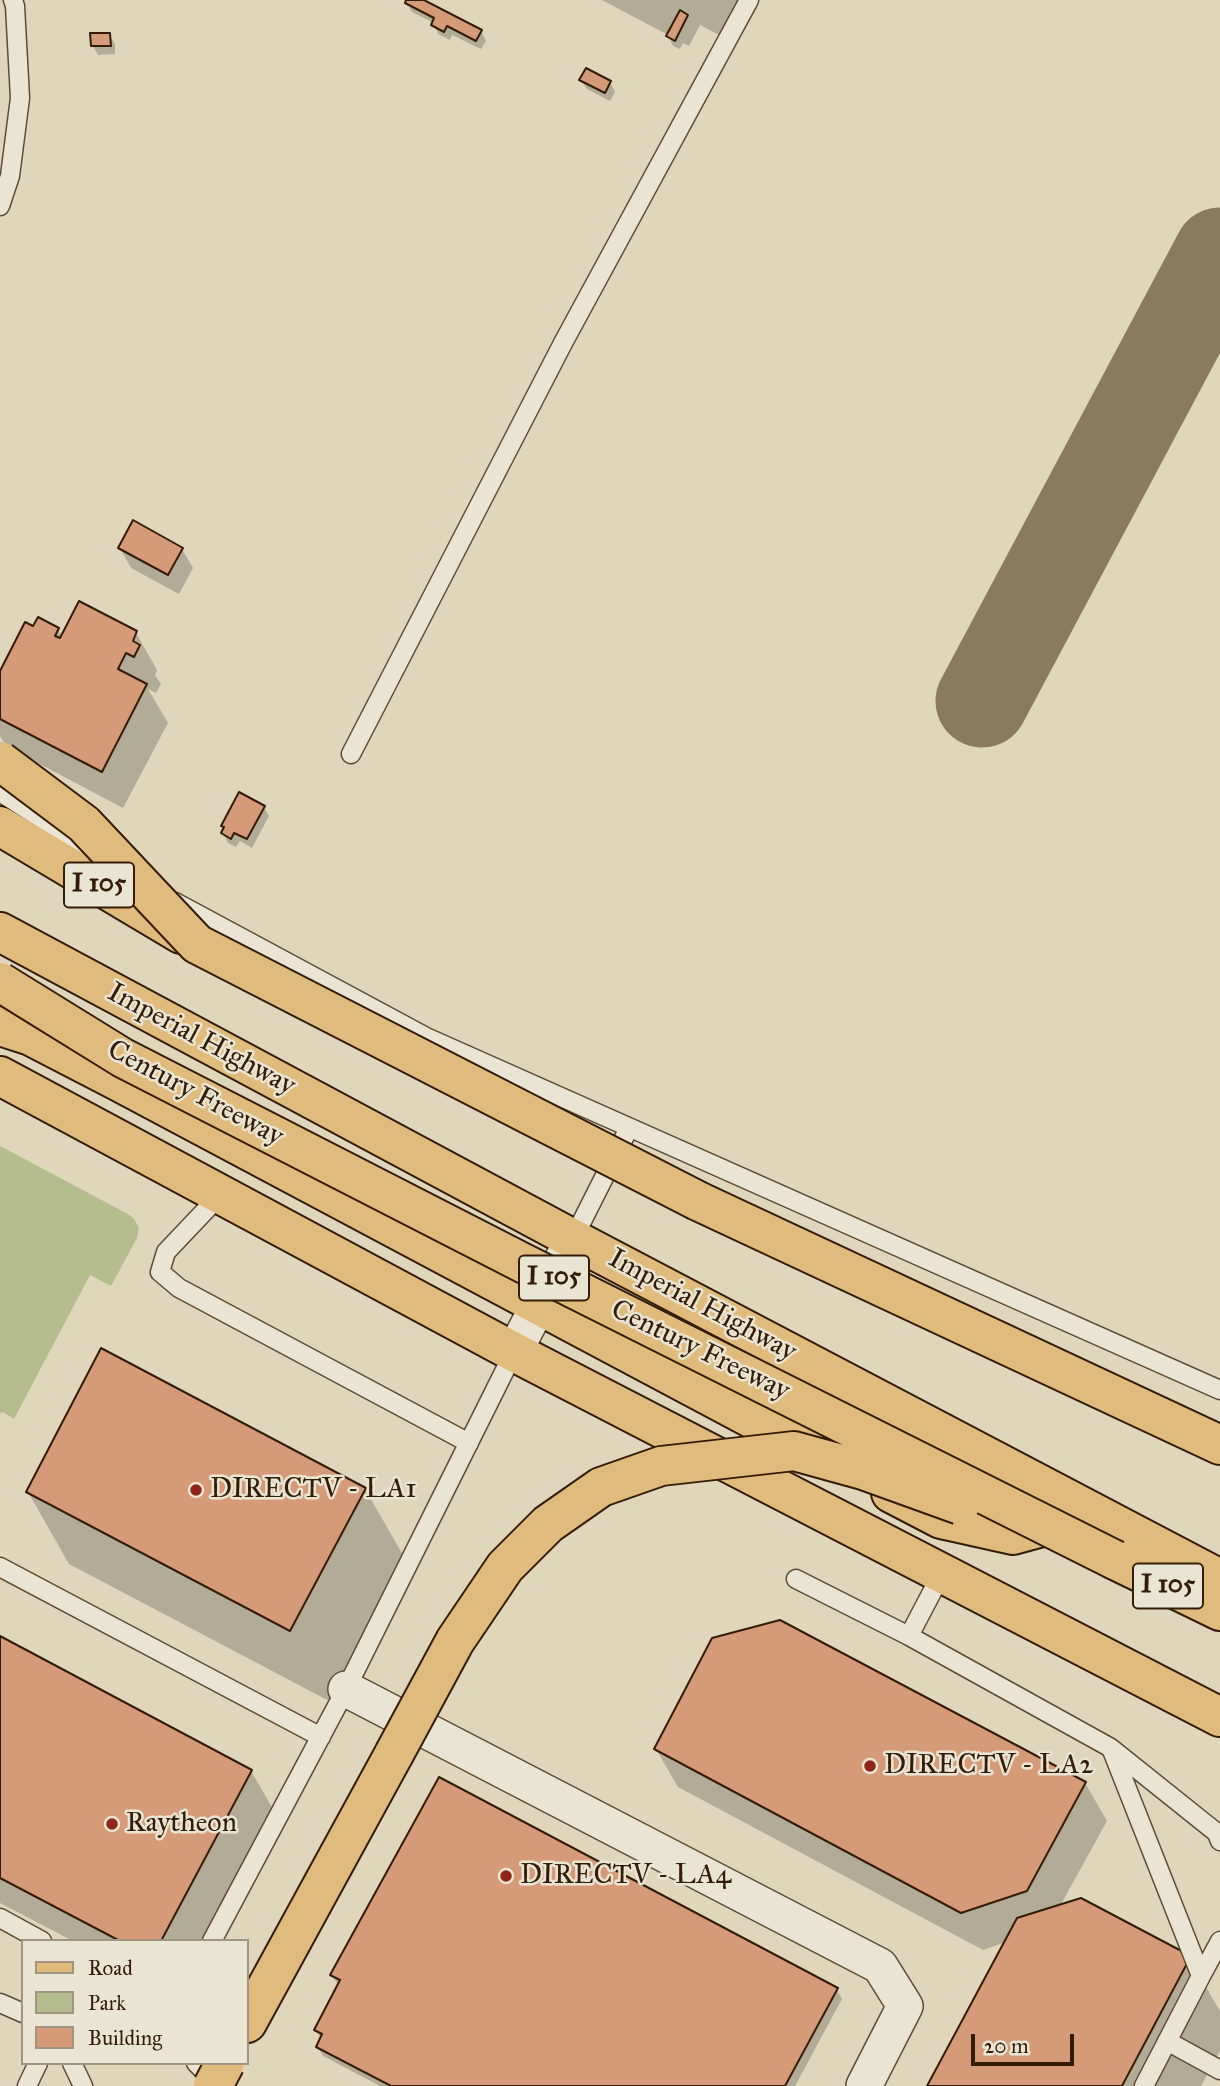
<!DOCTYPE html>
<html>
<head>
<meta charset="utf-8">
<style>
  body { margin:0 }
  #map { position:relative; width:1220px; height:2086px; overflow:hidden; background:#dfd6bc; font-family:"IM FELL Great Primer",serif }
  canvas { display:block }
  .legend { position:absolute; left:21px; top:1939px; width:228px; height:126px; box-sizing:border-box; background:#eae4d3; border:2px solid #a19481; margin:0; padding:9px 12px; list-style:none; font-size:21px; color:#341d07 }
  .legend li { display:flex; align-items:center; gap:14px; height:35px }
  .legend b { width:35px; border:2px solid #a19481 }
  .scale { position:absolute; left:971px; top:2034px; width:103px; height:32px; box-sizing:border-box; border:4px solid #341d07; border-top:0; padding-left:9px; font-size:21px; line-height:24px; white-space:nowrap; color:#341d07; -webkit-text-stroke:5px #eae4d3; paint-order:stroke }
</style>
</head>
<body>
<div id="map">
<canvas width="1220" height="2086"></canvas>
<ul class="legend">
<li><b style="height:9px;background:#e0bb7e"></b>Road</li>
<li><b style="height:19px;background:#b5bd8e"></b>Park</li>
<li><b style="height:19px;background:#d59b78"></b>Building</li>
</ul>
<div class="scale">20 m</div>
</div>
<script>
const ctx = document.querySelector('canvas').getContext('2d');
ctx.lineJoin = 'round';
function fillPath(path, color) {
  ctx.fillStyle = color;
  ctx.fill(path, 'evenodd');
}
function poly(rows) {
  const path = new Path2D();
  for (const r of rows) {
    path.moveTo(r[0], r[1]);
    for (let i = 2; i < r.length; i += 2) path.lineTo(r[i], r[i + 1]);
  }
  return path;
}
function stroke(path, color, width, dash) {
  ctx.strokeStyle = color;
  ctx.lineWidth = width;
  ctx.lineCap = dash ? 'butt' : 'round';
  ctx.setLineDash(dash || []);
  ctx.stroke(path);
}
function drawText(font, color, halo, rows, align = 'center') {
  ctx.font = font + ' "IM FELL Great Primer",serif';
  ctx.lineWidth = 5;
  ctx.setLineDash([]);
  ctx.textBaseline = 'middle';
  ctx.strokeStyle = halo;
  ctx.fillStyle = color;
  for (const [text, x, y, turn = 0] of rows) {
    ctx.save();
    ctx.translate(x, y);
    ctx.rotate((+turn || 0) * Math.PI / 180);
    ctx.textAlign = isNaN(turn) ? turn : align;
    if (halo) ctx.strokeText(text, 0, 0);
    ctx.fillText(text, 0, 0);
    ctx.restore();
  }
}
fillPath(poly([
  [0,1146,128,1214,134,1219,139,1228,137,1238,111,1286,90,1275,14,1419,3,1412,0,1413]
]), '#b5bd8e');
fillPath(poly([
  [408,0,421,0,481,31,486,41,481,49,452,35,450,40,438,34,434,23,412,12,407,3],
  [602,0,748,0,727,39,700,25,689,46,683,43,680,49,673,46,668,35],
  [109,35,115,44,115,54,98,55,93,46],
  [581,80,610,82,615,92,610,101,587,89],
  [120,548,182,549,193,568,179,594,131,568],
  [33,629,58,629,62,637,136,633,157,670,155,675,161,684,156,693,148,689,168,723,123,808,17,752,5,744,0,736,0,675],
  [264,807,269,816,252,848,240,841,236,847,228,843,223,833],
  [365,1489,407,1562,331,1702,69,1564,28,1492],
  [0,1638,251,1771,273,1809,202,1941,73,1941,0,1903],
  [656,1749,1085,1783,1107,1821,1060,1906,1189,1958,1220,2011,1220,2051,1201,2086,929,2086,1006,1942,983,1950,678,1787],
  [332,1975,837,1990,842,1999,795,2086,380,2086,323,2056,318,2047,321,2039,316,2030,338,1985]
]), '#0003');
stroke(poly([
  [982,701,1220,254]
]), '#8a7a62', 93);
const building = poly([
  [406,0,424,0,482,30,476,41,447,26,444,32,431,25,434,18,405,3,406,0],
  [680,10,688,15,675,41,666,36,680,10],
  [90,33,110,33,111,46,91,46,90,33],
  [586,68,611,81,605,93,579,80,586,68],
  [133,520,183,548,168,575,118,548,133,520],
  [79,601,137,631,133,641,140,645,134,657,126,653,118,669,147,684,102,772,0,719,0,671,25,622,33,626,38,617,59,628,55,636,60,638,79,601],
  [239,792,265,806,247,839,234,833,231,839,221,833,224,827,221,826,239,792],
  [101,1348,366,1488,290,1631,26,1492,101,1348],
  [780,1620,1086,1782,1027,1891,961,1913,654,1749,712,1638,780,1620],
  [0,1636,252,1770,161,1941,120,1941,0,1878,0,1636],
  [439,1777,838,1988,785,2086,391,2086,316,2047,322,2034,314,2030,340,1980,330,1975,439,1777],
  [1081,1898,1191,1956,1122,2086,927,2086,1017,1918,1081,1898]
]);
fillPath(building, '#d59b78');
stroke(building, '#341d07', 2);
const service = poly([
  [0,206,10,176,20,98,15,6,13,0],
  [351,754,563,343,749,0],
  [0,792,85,847],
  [175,902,426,1037,1220,1390],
  [220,1195,166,1252,160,1272,179,1288,469,1443],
  [573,1239,629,1128],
  [0,1567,321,1737],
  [942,1573,909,1636,1111,1748,1201,1976,1144,2086],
  [796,1579,909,1636],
  [1112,1749,1217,1833,1220,1841],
  [0,1918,42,1941],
  [212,1941,346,1689,514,1352],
  [1201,1976,1220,1941],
  [0,2003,23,2013],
  [1167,2041,1220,2070],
  [72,2063,83,2086],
  [196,2063,217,2084],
  [27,2086,38,2063]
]);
const minor = poly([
  [514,1352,573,1239],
  [346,1689,880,1966,905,2006,864,2086]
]);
const primary = poly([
  [0,932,573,1239,1220,1579],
  [0,1026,31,1036,118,1081,826,1458],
  [0,1076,514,1352,1220,1717],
  [891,1493,941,1519,1013,1535,1057,1523,1068,1517]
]);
const motorway = poly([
  [0,826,181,934],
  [698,1201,1220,1445],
  [1115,1560,1220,1611],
  [247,2023,394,1754]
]);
stroke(service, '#5f4b34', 21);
stroke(minor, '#5f4b34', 38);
stroke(primary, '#341d07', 42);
stroke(motorway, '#341d07', 42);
stroke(service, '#eae4d3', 18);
stroke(minor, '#eae4d3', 35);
stroke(primary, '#e0bb7e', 38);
stroke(motorway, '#e0bb7e', 38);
const motorwayBridge = poly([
  [0,761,84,824,197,944,698,1201],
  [0,982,123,1058,523,1263,1115,1560],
  [394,1754,455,1641,505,1567,548,1524,601,1487,661,1466,794,1451,863,1470,960,1505],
  [213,2086,225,2063]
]);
stroke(motorwayBridge, '#341d07', 42, []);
stroke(motorwayBridge, '#e0bb7e', 38);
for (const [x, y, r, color] of [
  [196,1490,7,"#8f2418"],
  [870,1766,7,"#8f2418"],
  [112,1824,7,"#8f2418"],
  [506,1876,7,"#8f2418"]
]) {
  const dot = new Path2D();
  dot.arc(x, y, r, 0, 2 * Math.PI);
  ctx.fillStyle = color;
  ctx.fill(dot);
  stroke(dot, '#eae4d3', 2.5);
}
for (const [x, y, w] of [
  [99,885,70],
  [554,1278,70],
  [1168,1586,70]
]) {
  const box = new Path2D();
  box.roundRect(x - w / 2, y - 22.5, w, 45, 5);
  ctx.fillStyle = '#eae4d3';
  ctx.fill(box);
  stroke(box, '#341d07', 2);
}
drawText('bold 26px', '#341d07', null, [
  ["I 105",99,885],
  ["I 105",554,1278],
  ["I 105",1168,1586]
]);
drawText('28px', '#341d07', '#eae4d3', [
  ["Imperial Highway",201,1040,28],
  ["Century Freeway",195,1094,28],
  ["Imperial Highway",702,1306,28],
  ["Century Freeway",700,1351,26]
]);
drawText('28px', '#341d07', '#eae4d3', [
  ["DIRECTV - LA1",210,1490],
  ["DIRECTV - LA2",884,1766],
  ["Raytheon",126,1824],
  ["DIRECTV - LA4",520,1876]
], 'left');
</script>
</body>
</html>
